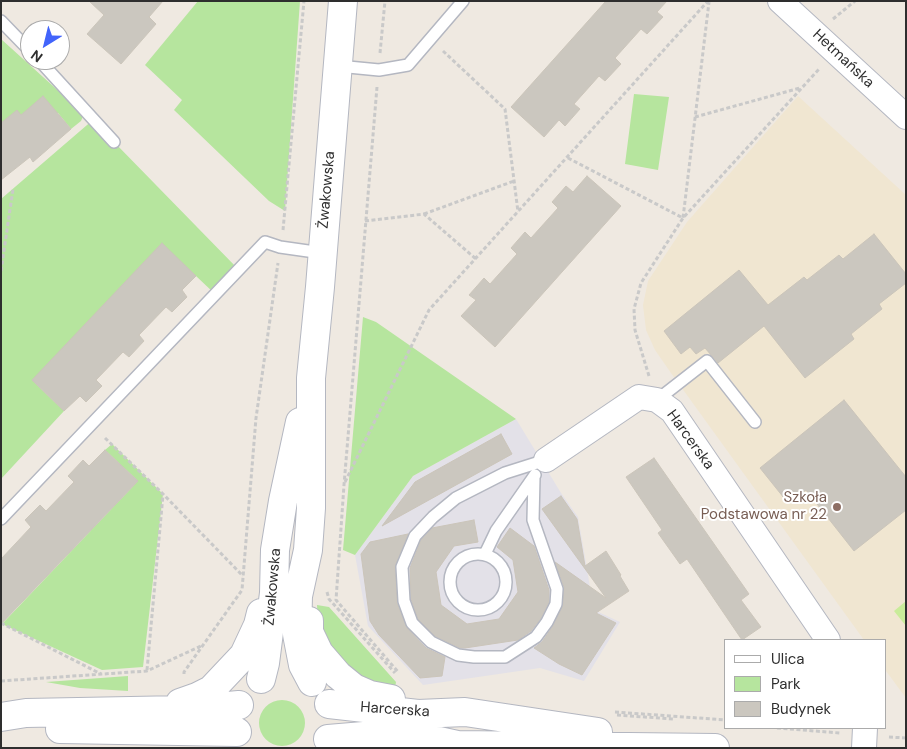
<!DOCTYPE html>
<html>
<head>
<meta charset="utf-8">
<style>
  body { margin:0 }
  #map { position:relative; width:907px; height:749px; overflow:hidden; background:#efe9e1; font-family:"DM Sans",sans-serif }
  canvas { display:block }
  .frame { position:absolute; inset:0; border:2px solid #2e2e2e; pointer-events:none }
  .legend { position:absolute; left:724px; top:639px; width:162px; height:90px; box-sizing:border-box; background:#fff; border:1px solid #ababab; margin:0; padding:6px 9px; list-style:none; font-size:15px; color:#2e2e2e }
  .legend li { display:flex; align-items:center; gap:10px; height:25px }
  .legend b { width:25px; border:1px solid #ababab }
  .north { position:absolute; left:20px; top:20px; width:50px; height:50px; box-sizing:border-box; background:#fff; border:1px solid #ababab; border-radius:50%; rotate:216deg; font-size:14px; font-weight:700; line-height:20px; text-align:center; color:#2e2e2e }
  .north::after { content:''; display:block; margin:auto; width:18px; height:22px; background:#4264fb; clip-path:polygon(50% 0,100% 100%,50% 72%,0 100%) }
</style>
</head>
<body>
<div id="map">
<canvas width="907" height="749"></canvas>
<div class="frame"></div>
<ul class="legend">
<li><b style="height:6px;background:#fff"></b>Ulica</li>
<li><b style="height:14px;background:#b6e59e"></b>Park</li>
<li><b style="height:14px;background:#cbc7bf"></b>Budynek</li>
</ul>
<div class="north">N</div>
</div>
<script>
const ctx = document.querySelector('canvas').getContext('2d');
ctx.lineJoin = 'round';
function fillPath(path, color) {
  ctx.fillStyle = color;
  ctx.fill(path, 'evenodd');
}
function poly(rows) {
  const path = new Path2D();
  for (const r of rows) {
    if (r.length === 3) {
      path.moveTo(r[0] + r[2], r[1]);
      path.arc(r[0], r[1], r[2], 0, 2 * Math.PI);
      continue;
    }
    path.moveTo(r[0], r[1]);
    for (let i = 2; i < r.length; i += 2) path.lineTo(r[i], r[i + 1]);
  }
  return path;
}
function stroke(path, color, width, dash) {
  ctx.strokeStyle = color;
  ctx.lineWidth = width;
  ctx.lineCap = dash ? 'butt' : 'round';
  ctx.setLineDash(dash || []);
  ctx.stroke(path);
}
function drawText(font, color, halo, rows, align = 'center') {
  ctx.font = font + ' "DM Sans",sans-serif';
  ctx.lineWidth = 4;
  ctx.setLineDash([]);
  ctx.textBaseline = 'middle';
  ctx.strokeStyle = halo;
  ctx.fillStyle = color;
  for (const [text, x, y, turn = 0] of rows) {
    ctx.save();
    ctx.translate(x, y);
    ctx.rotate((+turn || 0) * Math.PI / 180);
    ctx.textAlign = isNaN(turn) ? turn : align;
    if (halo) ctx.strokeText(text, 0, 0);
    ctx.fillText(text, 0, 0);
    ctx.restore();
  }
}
fillPath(poly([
  [516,419,561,493,578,517,594,610,620,622,584,681,540,668,423,685,368,626,355,555,413,476]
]), '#e3e1e8');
fillPath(poly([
  [798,96,906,195,906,698,886,671,886,640,864,640,671,373,655,350,646,330,643,305,648,281,687,222]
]), '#f0e6d1');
fillPath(poly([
  [198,1,300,1,285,211,269,201,174,110,182,100,145,65],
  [1,39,84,114,81,121,71,129,58,113,1,155],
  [634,94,669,97,658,170,625,164],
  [94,119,114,142,238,269,215,294,196,276,32,380,64,411,1,479,1,199],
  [363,317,376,322,516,419,413,476,355,555,343,550],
  [112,444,163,494,143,667,102,670,2,624,138,481,105,450],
  [317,605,329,607,396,682,394,694,338,666,318,624],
  [128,676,128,691,80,688,46,682],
  [282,723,23]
]), '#b6e59e');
fillPath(poly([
  [906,601,906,626,894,611]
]), '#c9ec9a');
const building = poly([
  [89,1,163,1,149,17,156,24,121,64,87,34,104,15,89,1],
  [606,1,667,1,657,12,663,17,647,34,641,29,615,58,621,64,605,81,599,76,574,104,580,109,565,126,559,120,544,137,511,107,606,1],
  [43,96,71,129,33,162,30,157,1,180,1,123,17,110,21,115,43,96],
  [587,176,621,206,495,347,461,316,476,300,469,295,484,278,490,284,517,254,511,248,525,232,531,238,558,208,552,202,566,186,573,192,587,176],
  [874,234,906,274,906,283,879,304,882,309,851,334,854,339,805,378,764,326,718,363,705,348,696,354,690,347,681,354,664,331,739,270,768,305,804,277,807,280,839,255,843,259,874,234],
  [162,243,196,276,182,290,187,297,172,312,166,307,139,335,144,341,129,357,123,352,96,380,102,386,86,402,80,396,64,411,32,380,162,243],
  [844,400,906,477,906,510,854,551,806,490,788,503,760,468,844,400],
  [501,434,512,454,382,526,415,482,501,434],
  [105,450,138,481,1,624,1,559,31,527,25,520,40,505,46,511,74,482,68,476,83,460,89,466,105,450],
  [654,458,749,594,741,600,761,627,742,640,687,559,680,564,658,533,662,530,626,477,654,458],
  [561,496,577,519,585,566,606,551,621,575,620,576,629,591,596,613,616,623,582,675,559,664,534,648,542,642,553,626,563,605,564,587,555,562,606,598,542,509,561,496],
  [474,520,478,542,454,546,436,572,441,605,467,624,499,619,518,592,513,560,497,547,510,528,534,546,549,590,549,602,541,618,531,631,518,640,465,648,460,648,435,636,418,619,411,599,410,568,421,540,432,528,474,520],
  [408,534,395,567,397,603,407,628,426,648,445,657,442,676,420,678,379,635,370,621,361,554,370,542,408,534]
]);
fillPath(building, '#cbc7bf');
stroke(building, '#cbc5ba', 1);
const lane = poly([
  [1,21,30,51],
  [39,60,114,142],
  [338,66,379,70,408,65,463,1],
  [657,400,707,361,755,422],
  [534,477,533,520,557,589,556,604,547,622,536,637,505,657,474,657,458,655,431,642,412,623,404,601,402,567,415,536,433,517,456,498,505,473,546,460],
  [1,519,265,242,280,247,322,253],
  [478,582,28],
  [485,554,496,531,535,475]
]);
const street = poly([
  [780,1,906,117],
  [546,460,639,397,657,400,672,411,828,640],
  [864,748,865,728]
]);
const secondary = poly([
  [309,621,309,632,319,653,338,675,354,688,370,695,391,699],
  [261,679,265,663,274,593,275,550,283,501,300,422],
  [312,682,303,665,297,634,298,596,308,550,311,508,311,378,320,287,343,1],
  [180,703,197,697,211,690,244,655,258,625,261,613],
  [329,704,418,714,465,712,598,732],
  [1,717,26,713,183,710,239,705],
  [60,729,237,732],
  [328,739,376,735,416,736,457,745,715,748]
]);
stroke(lane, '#b4b7c1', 14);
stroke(street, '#b4b7c1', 26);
stroke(secondary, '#b4b7c1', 30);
stroke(poly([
  [833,19,855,1],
  [443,51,505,109,518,212],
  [380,53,385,1],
  [377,87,344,485,336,600,399,673],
  [695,117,800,88],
  [568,158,683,218,709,2],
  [424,214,514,181],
  [365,221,424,214,476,259],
  [283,230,304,1],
  [1,271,13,189],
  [649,376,635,330,634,309,641,283,683,218,820,68],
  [105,438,163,494,243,576],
  [345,482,429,310,708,1],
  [327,592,329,599,395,673],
  [1,623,101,674],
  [147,670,163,495],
  [184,674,184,672,242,590,256,418,278,263],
  [1,681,147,671,203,645],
  [615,712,726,720],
  [617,715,673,719],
  [777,728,840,733],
  [889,737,906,738]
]), '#c9c9c9', 3, [4, 2.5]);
stroke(lane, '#fff', 11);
stroke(street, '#fff', 24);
stroke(secondary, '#fff', 28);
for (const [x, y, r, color] of [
  [837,507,5,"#8d6e63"]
]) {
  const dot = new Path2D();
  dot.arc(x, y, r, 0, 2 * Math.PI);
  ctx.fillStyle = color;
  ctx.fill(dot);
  stroke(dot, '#fff', 2);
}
drawText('15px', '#2e2e2e', '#fff', [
  ["Hetmańska",843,59,43],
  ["Żwakowska",327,190,-85],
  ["Harcerska",690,440,54],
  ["Żwakowska",273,587,-85],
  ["Harcerska",395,710,4]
]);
drawText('15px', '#785e54', '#fff', [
  ["Szkoła",827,498],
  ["Podstawowa nr 22",827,515]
], 'right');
</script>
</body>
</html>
